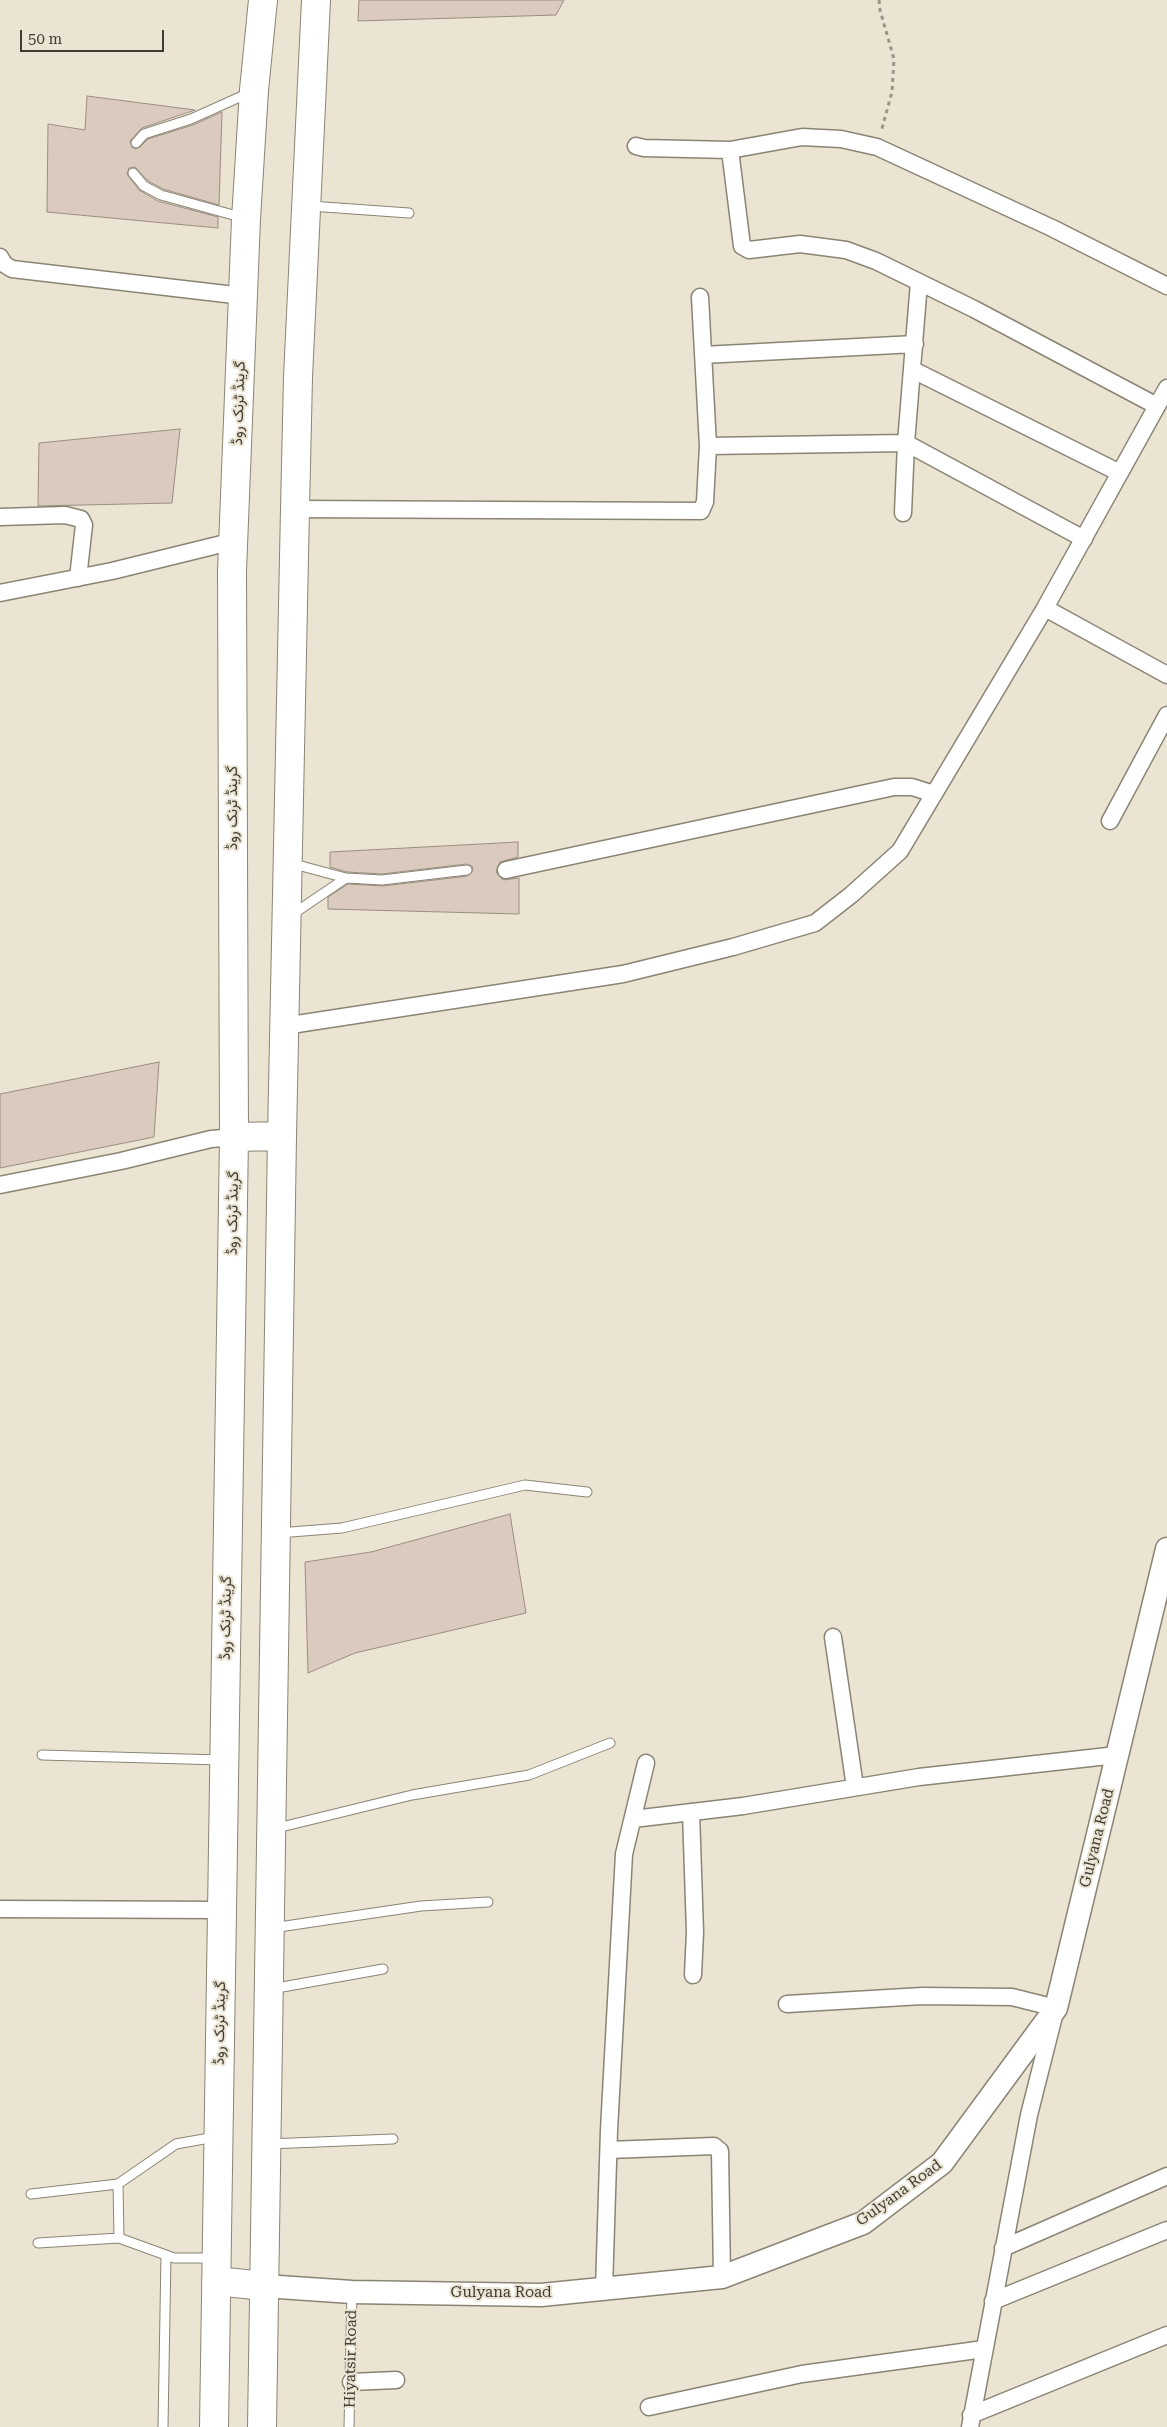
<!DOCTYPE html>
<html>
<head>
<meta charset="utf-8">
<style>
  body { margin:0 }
  #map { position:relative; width:1167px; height:2427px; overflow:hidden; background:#ebe4d2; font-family:"Roboto Serif",serif }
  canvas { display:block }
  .scale { position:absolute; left:20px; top:30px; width:144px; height:22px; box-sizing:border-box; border:2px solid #3e3b34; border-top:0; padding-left:6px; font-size:15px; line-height:18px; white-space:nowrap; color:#3e3b34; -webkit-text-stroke:4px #ebe4d2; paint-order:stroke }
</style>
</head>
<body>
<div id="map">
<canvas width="1167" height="2427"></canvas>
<div class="scale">50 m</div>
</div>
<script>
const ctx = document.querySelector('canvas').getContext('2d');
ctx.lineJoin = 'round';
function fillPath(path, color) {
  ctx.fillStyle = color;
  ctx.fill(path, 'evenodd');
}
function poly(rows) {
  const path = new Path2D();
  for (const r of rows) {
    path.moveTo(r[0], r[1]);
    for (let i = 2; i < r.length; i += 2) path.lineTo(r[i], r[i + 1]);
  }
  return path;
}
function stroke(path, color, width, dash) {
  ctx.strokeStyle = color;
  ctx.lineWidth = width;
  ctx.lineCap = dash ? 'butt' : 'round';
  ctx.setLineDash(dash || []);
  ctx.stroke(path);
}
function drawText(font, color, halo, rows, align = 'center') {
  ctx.font = font + ' "Roboto Serif",Vazirmatn,serif';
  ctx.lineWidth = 4;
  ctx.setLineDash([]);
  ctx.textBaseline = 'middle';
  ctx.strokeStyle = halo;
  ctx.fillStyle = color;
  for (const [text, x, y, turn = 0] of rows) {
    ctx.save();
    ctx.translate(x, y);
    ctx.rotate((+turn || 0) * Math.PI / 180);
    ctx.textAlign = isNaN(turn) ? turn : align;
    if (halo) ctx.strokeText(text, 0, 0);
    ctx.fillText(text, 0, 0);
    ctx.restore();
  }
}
const building = poly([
  [359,0,564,0,556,15,358,21,359,0],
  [87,96,195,110,142,128,130,141,132,147,135,149,140,147,148,139,193,125,222,112,219,205,163,189,148,181,135,167,129,168,127,174,139,190,158,201,218,217,218,228,47,212,48,124,85,130,87,96],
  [180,429,172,503,38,506,39,443,180,429],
  [518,842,518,857,500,862,496,872,503,880,519,878,519,914,328,909,328,897,348,884,383,886,468,876,473,870,472,866,466,864,382,874,347,872,330,867,330,852,518,842],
  [159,1062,154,1137,0,1168,0,1094,159,1062],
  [510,1514,526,1613,355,1653,308,1673,305,1562,371,1552,510,1514]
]);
fillPath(building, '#dbcbbf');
stroke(building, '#9b8d81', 1);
const lane = poly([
  [136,143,144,134,191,119,251,92],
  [133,173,144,186,161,195,244,218],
  [310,206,409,213],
  [290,863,346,878,382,880,467,870],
  [293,914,346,878],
  [278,1533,342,1528,525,1485,587,1492],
  [42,1755,221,1760],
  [273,1829,412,1795,529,1775,610,1743],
  [272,1928,421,1906,488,1902],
  [271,1989,383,1969],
  [268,2144,393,2139],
  [118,2184,119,2238],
  [31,2194,118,2184,176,2144,215,2137],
  [38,2243,119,2238,174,2258,213,2258],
  [163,2427,166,2255],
  [349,2427,352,2292]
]);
const street = poly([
  [636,146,644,148,730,150,802,137,841,139,877,147,1052,228,1167,286],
  [730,150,742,246,749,250,800,244,846,250,876,261,974,309,1157,406],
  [0,257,4,264,12,269,243,296],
  [703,355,915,344],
  [913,370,1120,473],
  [708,446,906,443,1084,539],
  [295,509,701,511,705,502,708,446,700,297],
  [903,513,906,443,919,282],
  [0,517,65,515,81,519,84,525,78,578],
  [0,593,112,571,234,541],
  [1045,608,1167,675],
  [1110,821,1167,715],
  [506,870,894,787,912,787,934,794],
  [284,1026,623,974,733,947,815,923,851,895,900,851,1045,608,1167,388],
  [0,1185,121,1161,211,1139,234,1137],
  [833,1637,855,1787],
  [691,1812,695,1932,693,1975],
  [633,1819,743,1806,919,1777,1117,1755],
  [0,1909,221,1910],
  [787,2004,922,1996,1012,1997,1056,2008,1029,2115,970,2427],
  [609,2150,714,2146,720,2151,722,2277],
  [1003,2248,1167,2176],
  [604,2289,609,2130,624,1854,646,1763],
  [993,2301,1167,2230],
  [351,2382,396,2380],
  [649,2407,802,2374,984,2349],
  [971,2415,1167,2335]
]);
const secondary = poly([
  [264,2286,352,2292,541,2295,722,2277,863,2223,942,2163,1056,2008,1167,1549]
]);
const highway = poly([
  [234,1137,282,1136],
  [216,2281,264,2286],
  [214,2427,234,1137,232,571,246,219,254,90,263,0],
  [262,2427,282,1136,295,509,298,377,316,0]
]);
stroke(lane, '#8a8474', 11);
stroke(street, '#8a8474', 19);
stroke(secondary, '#8a8474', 25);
stroke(highway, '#8a8474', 30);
stroke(poly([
  [879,0,880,10,894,59,892,92,881,132]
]), '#9a9588', 3, [4, 4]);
stroke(lane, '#fff', 9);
stroke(street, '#fff', 16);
stroke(secondary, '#fff', 22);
stroke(highway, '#fff', 28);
drawText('15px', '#3e3b34', '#ebe4d2', [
  ["گرینڈ ٹرنک روڈ",239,403,-88],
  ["گرینڈ ٹرنک روڈ",233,808,-90],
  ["گرینڈ ٹرنک روڈ",233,1213,-89],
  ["گرینڈ ٹرنک روڈ",226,1618,-89],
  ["Gulyana Road",1097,1838,-76],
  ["گرینڈ ٹرنک روڈ",220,2023,-89],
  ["Gulyana Road",899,2193,-36],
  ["Gulyana Road",501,2293],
  ["Hiyatsir Road",351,2359,-89]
]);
</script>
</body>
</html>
